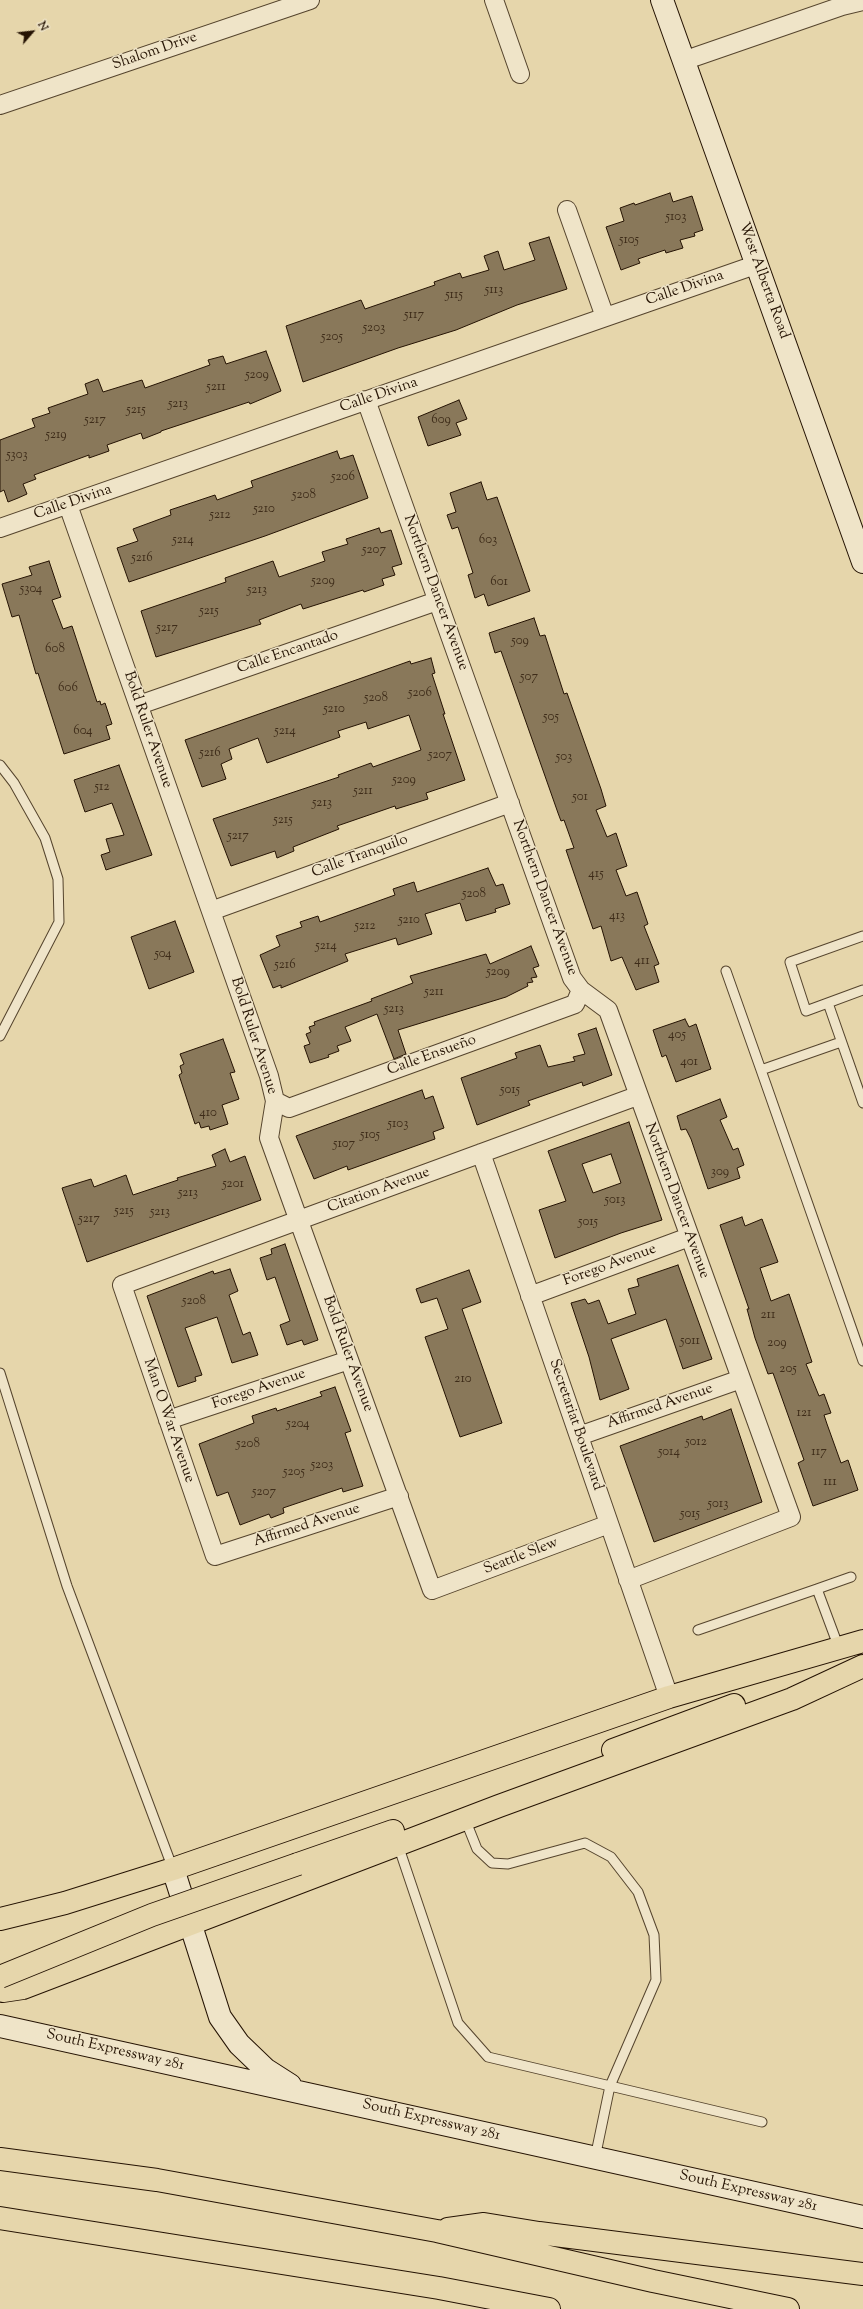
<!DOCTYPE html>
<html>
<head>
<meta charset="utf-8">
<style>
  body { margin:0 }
  #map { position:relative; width:863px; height:2309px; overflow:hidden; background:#e6d6ab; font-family:"Sorts Mill Goudy",serif }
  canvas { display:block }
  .north { position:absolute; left:12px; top:12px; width:40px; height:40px; -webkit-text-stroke:3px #efe4c8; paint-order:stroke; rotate:62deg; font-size:11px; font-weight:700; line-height:16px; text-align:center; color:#251303 }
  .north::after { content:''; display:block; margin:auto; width:14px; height:18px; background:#251303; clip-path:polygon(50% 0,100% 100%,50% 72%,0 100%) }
</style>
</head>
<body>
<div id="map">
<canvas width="863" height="2309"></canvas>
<div class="north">N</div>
</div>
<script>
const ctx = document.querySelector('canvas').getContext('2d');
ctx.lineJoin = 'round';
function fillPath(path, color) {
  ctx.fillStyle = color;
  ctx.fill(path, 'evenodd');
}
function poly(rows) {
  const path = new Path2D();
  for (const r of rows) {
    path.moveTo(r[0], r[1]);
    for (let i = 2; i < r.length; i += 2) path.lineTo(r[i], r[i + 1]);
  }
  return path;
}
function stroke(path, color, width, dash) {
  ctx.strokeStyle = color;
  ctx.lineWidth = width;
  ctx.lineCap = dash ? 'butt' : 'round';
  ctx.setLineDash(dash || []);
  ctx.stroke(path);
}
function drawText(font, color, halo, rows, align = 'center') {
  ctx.font = font + ' "Sorts Mill Goudy",serif';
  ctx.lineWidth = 3;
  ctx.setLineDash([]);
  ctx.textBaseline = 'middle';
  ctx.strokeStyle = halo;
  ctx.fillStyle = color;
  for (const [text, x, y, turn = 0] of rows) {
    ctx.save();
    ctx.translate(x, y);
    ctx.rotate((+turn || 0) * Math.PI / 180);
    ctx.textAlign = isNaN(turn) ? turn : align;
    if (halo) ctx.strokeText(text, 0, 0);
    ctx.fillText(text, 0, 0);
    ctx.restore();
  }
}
const building = poly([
  [670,193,673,202,692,196,703,230,694,233,695,236,680,240,683,248,666,253,665,250,638,259,640,263,621,270,606,227,624,221,620,208,634,203,635,205,670,193],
  [549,237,567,289,517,305,456,330,398,348,303,382,286,326,361,300,365,309,435,285,434,282,460,273,462,278,489,270,484,256,498,251,504,270,535,260,529,243,549,237],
  [266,351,281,391,250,404,249,402,161,431,161,432,143,439,141,433,107,445,109,451,89,458,89,455,34,475,36,479,23,484,27,494,18,498,8,502,4,490,0,492,0,440,35,427,32,419,50,413,48,408,88,394,85,384,98,379,103,392,142,380,145,388,210,365,208,360,223,356,226,364,266,351],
  [459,400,467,419,456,423,461,435,428,446,418,417,459,400],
  [337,451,340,459,353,455,368,498,265,536,129,582,117,548,138,541,133,529,171,515,170,510,215,495,217,500,253,487,251,481,337,451],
  [481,482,487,500,497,497,530,591,488,606,484,594,475,598,468,575,473,573,458,527,452,529,447,515,456,512,450,493,481,482],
  [379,528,381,533,391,530,402,564,392,567,395,575,382,579,384,585,364,592,363,590,303,609,301,604,259,620,261,624,156,657,141,611,226,582,225,578,273,561,279,577,325,561,322,552,348,544,346,539,379,528],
  [49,561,61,597,52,600,63,629,72,626,97,702,100,701,101,705,105,703,112,724,106,726,110,739,64,754,38,673,36,674,19,615,12,617,2,584,32,575,29,567,49,561],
  [534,618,540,636,545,635,564,694,567,693,601,789,606,806,596,810,607,837,616,833,627,866,616,870,626,896,637,892,648,924,644,926,659,964,654,966,659,982,636,990,622,957,611,961,601,926,593,929,566,850,574,848,564,820,561,821,558,813,501,651,495,653,489,633,534,618],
  [431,658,435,673,432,674,445,714,443,714,465,780,426,793,428,799,396,809,395,806,337,826,339,829,293,847,294,851,277,858,275,851,231,866,213,819,339,777,338,775,371,763,373,767,421,750,409,715,368,729,366,722,338,731,340,737,267,763,258,738,229,749,232,759,221,764,226,779,202,787,185,740,393,667,410,661,411,664,431,658],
  [119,765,152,855,106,870,101,855,110,852,106,839,124,835,112,803,85,812,74,780,119,765],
  [488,868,496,886,503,884,510,904,495,909,496,912,466,921,460,903,425,914,432,934,398,945,396,938,345,954,348,961,281,988,281,985,273,988,260,955,280,946,276,936,302,927,300,922,318,916,320,922,395,895,393,889,414,882,417,892,488,868],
  [175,921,194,972,149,989,131,937,175,921],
  [531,946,539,966,533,968,537,977,531,978,533,982,527,983,528,986,506,997,398,1030,406,1054,394,1059,377,1014,345,1027,351,1041,337,1046,339,1051,328,1055,329,1057,310,1063,304,1046,310,1044,306,1034,311,1032,309,1027,315,1025,314,1022,372,1001,371,999,413,983,410,976,486,954,490,964,531,946],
  [685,1019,689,1027,696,1024,711,1069,676,1082,666,1055,662,1057,653,1030,685,1019],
  [596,1028,612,1075,583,1086,582,1082,528,1101,530,1105,477,1125,461,1078,517,1058,515,1053,540,1045,548,1067,575,1061,573,1057,585,1054,578,1034,596,1028],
  [223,1039,235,1072,230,1073,239,1099,222,1105,228,1124,210,1130,209,1126,201,1128,199,1122,195,1124,179,1075,182,1073,180,1066,184,1064,180,1054,223,1039],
  [422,1090,425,1099,433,1096,444,1128,433,1132,435,1139,348,1170,347,1166,314,1179,296,1136,422,1090],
  [720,1099,727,1117,720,1120,733,1150,738,1148,744,1165,737,1168,740,1178,708,1189,691,1139,686,1129,681,1130,677,1116,720,1099],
  [629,1122,662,1220,621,1233,555,1258,539,1210,566,1201,548,1151,629,1122],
  [611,1154,621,1183,593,1193,582,1164,611,1154],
  [225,1149,230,1162,245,1156,261,1200,87,1262,62,1188,91,1179,94,1187,126,1175,133,1195,178,1180,177,1178,216,1166,212,1155,225,1149],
  [742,1217,745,1226,762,1219,778,1262,760,1268,771,1301,789,1294,812,1362,806,1364,819,1396,824,1394,831,1413,824,1415,827,1424,841,1463,848,1460,858,1490,813,1506,798,1463,804,1460,773,1373,768,1374,755,1338,747,1309,749,1309,720,1225,742,1217],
  [285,1244,318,1340,304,1345,302,1340,287,1345,280,1325,290,1321,275,1277,267,1280,260,1258,272,1254,271,1249,285,1244],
  [678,1265,712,1359,683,1369,666,1319,611,1339,629,1389,600,1400,589,1357,571,1303,585,1299,588,1304,599,1300,608,1324,636,1314,628,1289,639,1286,637,1279,678,1265],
  [230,1269,238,1291,229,1295,243,1335,250,1332,258,1355,232,1363,217,1317,185,1328,202,1375,195,1377,196,1381,178,1387,147,1296,213,1271,214,1274,230,1269],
  [469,1270,481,1302,462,1309,502,1423,460,1437,425,1337,448,1329,437,1298,421,1303,416,1289,469,1270],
  [335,1387,351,1431,345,1433,363,1486,343,1492,342,1488,283,1508,284,1513,271,1518,269,1514,240,1525,228,1492,217,1496,199,1444,254,1423,252,1416,276,1408,277,1411,322,1396,320,1392,335,1387],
  [731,1409,762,1502,654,1542,620,1446,702,1416,703,1420,731,1409]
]);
fillPath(building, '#89785a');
stroke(building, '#251303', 1);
const lane = poly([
  [0,765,14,783,45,838,58,879,59,922,0,1036],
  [863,936,790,962,806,1011,863,990],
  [726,971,761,1070,841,1042],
  [828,1003,863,1103],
  [761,1070,863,1361],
  [0,1373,67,1586,173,1869],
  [817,1589,851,1577],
  [698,1630,817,1589,839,1648],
  [465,1819,477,1849,492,1863,508,1864,585,1843,611,1857,638,1892,654,1935,656,1980,610,2086,595,2158],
  [398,1845,458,2023,488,2057,762,2122]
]);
const street = poly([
  [494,0,520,74],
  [683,61,842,6,863,1],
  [0,105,310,0],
  [567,210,605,317],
  [366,400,572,978,581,990,608,1010,791,1517,628,1580],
  [68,505,269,1076,275,1101,269,1138,432,1590,609,1524],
  [0,528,758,264],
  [139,705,437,601],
  [211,911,510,803],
  [275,1101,289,1108,575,1004,581,990],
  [481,1153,669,1697],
  [530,1296,689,1237],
  [168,1420,349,1360],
  [579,1436,741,1379],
  [399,1496,215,1556,122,1285,637,1096]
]);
const secondary = poly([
  [662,0,863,562],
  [173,1869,220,2017,239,2044,265,2069,290,2085],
  [0,2026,863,2217]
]);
const primary = poly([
  [613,1750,734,1705],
  [298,1864,393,1831],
  [0,1919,65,1903,173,1869,669,1697,863,1641],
  [0,1989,3,1991,23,1988,499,1806,792,1699,863,1666]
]);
const highway = poly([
  [0,2159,157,2180,437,2231,653,2281,788,2309],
  [0,2218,439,2288,549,2309],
  [448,2229,484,2224,539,2233,863,2274]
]);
stroke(lane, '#55442d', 11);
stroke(street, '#55442d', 20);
stroke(secondary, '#251303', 24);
stroke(primary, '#251303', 24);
stroke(highway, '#251303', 24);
stroke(lane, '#efe4c8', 9);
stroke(street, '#efe4c8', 18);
stroke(secondary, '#efe4c8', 22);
stroke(primary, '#e6d6ab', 22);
stroke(highway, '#e6d6ab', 22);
const primaryBridge = poly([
  [0,1977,152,1915,298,1864]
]);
stroke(primaryBridge, '#251303', 24, []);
stroke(primaryBridge, '#e6d6ab', 22);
drawText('13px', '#3e2c19', null, [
  ["5103",676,218],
  ["5105",629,241],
  ["5113",494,291],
  ["5115",454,296],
  ["5117",414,316],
  ["5203",374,329],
  ["5205",332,338],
  ["5209",257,376],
  ["5211",216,388],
  ["5213",178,405],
  ["5215",136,411],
  ["5217",95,421],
  ["609",441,421],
  ["5219",56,436],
  ["5303",17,456],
  ["5206",343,478],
  ["5208",304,496],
  ["5210",264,510],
  ["5212",220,516],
  ["5214",183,541],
  ["603",488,541],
  ["5207",374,551],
  ["5216",142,559],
  ["5209",323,582],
  ["601",499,583],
  ["5304",31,590],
  ["5213",257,591],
  ["5215",209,612],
  ["5217",167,629],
  ["509",520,642],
  ["608",55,650],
  ["507",529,678],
  ["606",68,689],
  ["5206",420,694],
  ["5208",376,699],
  ["5210",334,710],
  ["505",551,718],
  ["604",83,732],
  ["5214",285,732],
  ["5216",210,754],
  ["5207",440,756],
  ["503",564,758],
  ["5209",404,781],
  ["512",102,788],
  ["5211",363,792],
  ["501",580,798],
  ["5213",322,804],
  ["5215",283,821],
  ["5217",238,837],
  ["415",596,875],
  ["5208",474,895],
  ["413",617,917],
  ["5210",409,921],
  ["5212",365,927],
  ["5214",326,947],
  ["504",163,955],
  ["411",642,962],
  ["5216",285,966],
  ["5209",498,973],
  ["5211",434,993],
  ["5213",394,1010],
  ["405",677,1036],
  ["401",689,1063],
  ["5015",510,1091],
  ["410",208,1114],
  ["5103",398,1125],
  ["5105",370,1136],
  ["5107",344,1145],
  ["309",720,1173],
  ["5201",233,1185],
  ["5213",188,1194],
  ["5013",615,1201],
  ["5215",124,1212],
  ["5213",160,1213],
  ["5217",89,1220],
  ["5015",588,1223],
  ["5208",194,1302],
  ["211",768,1316],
  ["5011",690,1342],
  ["209",777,1344],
  ["205",788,1370],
  ["210",463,1380],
  ["121",804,1414],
  ["5204",298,1425],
  ["5012",696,1443],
  ["5208",248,1445],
  ["5014",669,1453],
  ["117",819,1453],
  ["5203",322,1466],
  ["5205",294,1473],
  ["111",830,1483],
  ["5207",264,1493],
  ["5013",718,1505],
  ["5015",690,1515]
]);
drawText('15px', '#251303', '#efe4c8', [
  ["Shalom Drive",155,52,-19],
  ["West Alberta Road",763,281,70],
  ["Calle Divina",685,289,-19],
  ["Calle Divina",379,396,-19],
  ["Calle Divina",73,503,-19],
  ["Northern Dancer Avenue",435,593,70],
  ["Calle Encantado",288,653,-19],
  ["Bold Ruler Avenue",147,730,71],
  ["Calle Tranquilo",360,857,-20],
  ["Northern Dancer Avenue",544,898,70],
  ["Bold Ruler Avenue",253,1036,72],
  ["Calle Ensueño",432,1056,-20],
  ["Citation Avenue",379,1191,-20],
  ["Northern Dancer Avenue",676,1201,70],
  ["Forego Avenue",610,1266,-20],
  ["Bold Ruler Avenue",347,1354,70],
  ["Forego Avenue",259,1390,-19],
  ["Affirmed Avenue",660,1407,-19],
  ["Man O War Avenue",168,1421,71],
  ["Secretariat Boulevard",575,1425,71],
  ["Affirmed Avenue",307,1526,-18],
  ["Seattle Slew",521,1557,-21],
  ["South Expressway 281",115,2051,13],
  ["South Expressway 281",431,2121,13],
  ["South Expressway 281",748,2192,13]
]);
</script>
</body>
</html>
